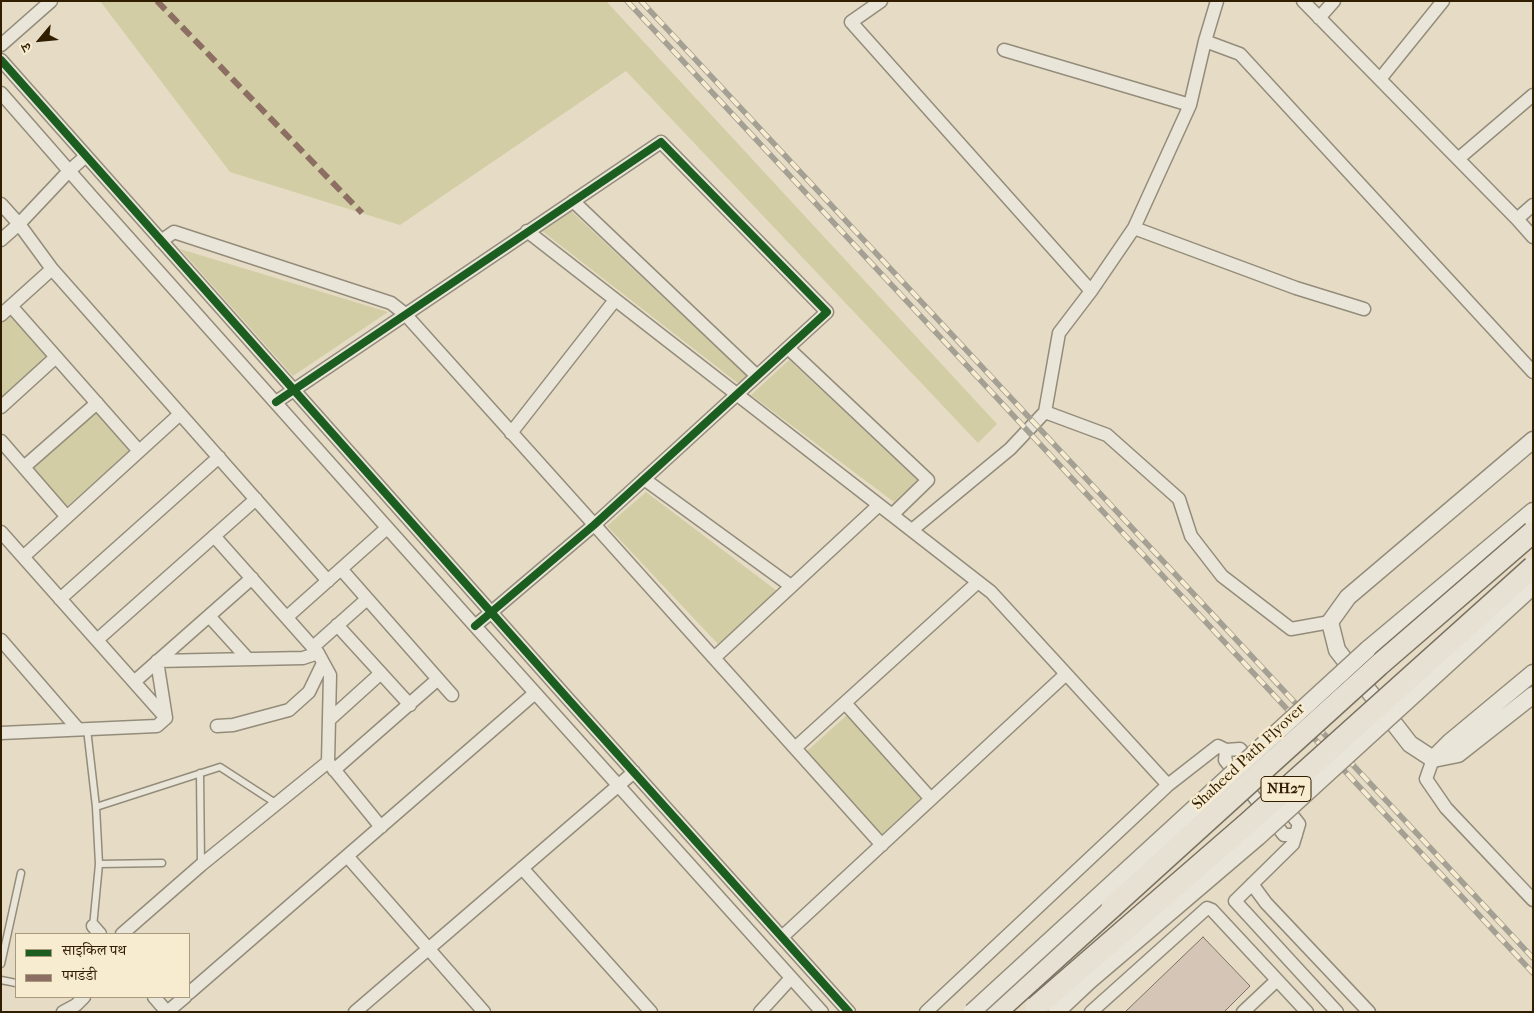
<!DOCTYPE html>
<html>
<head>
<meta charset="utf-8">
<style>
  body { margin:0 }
  #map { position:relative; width:1534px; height:1013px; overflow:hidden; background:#e6dcc5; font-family:"IM FELL French Canon","Noto Serif Devanagari",serif }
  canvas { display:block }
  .frame { position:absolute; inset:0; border:2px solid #311e00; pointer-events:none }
  .legend { position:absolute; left:15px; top:933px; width:175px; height:65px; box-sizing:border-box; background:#f8ecd0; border:1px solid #a89a7d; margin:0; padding:6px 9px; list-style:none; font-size:15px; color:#311e00 }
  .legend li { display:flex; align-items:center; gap:10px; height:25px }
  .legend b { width:25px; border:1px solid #a89a7d }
  .north { position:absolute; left:15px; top:15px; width:50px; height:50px; -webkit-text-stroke:4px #f8ecd0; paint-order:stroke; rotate:242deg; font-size:14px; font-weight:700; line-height:20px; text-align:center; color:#311e00 }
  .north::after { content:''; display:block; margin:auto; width:18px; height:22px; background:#311e00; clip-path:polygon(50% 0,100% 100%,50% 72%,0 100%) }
</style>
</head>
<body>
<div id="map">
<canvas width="1534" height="1013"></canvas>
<div class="frame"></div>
<ul class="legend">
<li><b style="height:6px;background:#1b5e20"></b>साइकिल पथ</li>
<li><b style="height:6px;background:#8d6e63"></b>पगडंडी</li>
</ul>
<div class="north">उ</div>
</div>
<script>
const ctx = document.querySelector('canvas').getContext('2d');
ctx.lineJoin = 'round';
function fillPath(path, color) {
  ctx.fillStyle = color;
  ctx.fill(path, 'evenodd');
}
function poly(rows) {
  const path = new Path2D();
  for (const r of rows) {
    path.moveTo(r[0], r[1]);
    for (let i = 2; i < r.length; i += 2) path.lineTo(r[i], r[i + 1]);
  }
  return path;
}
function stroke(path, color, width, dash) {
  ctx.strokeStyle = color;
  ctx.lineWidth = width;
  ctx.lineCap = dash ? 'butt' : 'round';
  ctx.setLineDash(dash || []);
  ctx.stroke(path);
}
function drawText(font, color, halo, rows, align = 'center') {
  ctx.font = font + ' "IM FELL French Canon",serif';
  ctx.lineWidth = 5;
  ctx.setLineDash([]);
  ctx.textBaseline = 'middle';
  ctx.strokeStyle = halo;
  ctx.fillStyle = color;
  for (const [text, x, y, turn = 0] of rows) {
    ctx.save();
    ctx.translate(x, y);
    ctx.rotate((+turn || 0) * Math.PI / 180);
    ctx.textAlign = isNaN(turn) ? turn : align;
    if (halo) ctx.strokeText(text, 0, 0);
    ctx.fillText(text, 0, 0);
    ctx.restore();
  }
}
fillPath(poly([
  [100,1,606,1,997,424,978,443,626,71,400,225,230,172],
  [570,210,747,376,739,384,542,231],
  [180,249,388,312,293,376],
  [10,314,48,357,1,399,1,321],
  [789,360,917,480,894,502,751,395],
  [95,410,130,450,65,508,29,468],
  [646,492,777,591,718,644,607,526],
  [847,715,921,798,882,834,807,751]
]), '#d2cda4');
const building = poly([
  [1203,937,1250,986,1224,1012,1125,1012,1203,937]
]);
fillPath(building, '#d4c5b6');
stroke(building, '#7a7161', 1);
const service = poly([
  [87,729,96,807,99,864,93,927],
  [200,773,201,865],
  [96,807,220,767,277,804],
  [99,864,162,863],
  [1,964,21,873],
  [1,980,16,983]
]);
const minor = poly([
  [881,1,851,22,1091,291],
  [1303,1,1517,219],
  [1319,18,1334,1],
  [1205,41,1240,54,1533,372],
  [1,45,51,1],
  [1004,50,1190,105],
  [1,60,569,700,849,1012],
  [1380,79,1443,1],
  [1,93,92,197,475,626,822,1012],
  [1458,159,1533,95],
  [573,201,757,376],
  [1,204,19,224,52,269,328,581],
  [1533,205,1517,219,1533,237],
  [1134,228,1296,288,1364,309],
  [527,231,991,592,1168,785],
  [1,240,19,224,69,171,86,156],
  [161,241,174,232,391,303,405,314,882,845],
  [11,306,139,451],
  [1,315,52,269],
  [788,348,928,480,892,515],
  [276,402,661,142,827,312,594,525,475,626],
  [1,407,56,357],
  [1045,412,1107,435,1179,499,1191,536,1222,576,1291,629,1330,622],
  [511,433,615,300],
  [1,441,67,517],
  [24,467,97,403],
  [644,479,791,586],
  [912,530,1010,449,1045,412,1059,333,1091,291,1134,228,1190,105,1205,41,1217,1],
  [1,532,166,718],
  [214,536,318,653,330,675,328,762,381,827],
  [23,557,180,414],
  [341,569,452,695],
  [60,599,219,457],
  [209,616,248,659],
  [287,617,387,528],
  [337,625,410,705],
  [1,640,78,729],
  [97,640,256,499],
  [313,647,367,599],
  [714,658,879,505],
  [134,682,252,578],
  [845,703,931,799],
  [166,718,157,661,303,658,318,653],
  [329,720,381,673],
  [217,726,233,725,289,710,309,692,323,663],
  [1,733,157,726,166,718],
  [795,748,978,582],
  [1226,750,1225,760,1284,835,1296,835],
  [1433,759,1426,779,1446,808,1533,900],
  [334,770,438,679],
  [347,856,484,1012],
  [522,868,651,1012],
  [1252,884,1266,903,1369,1012],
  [93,926,100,934],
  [122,934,201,865,328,762],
  [782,937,1066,674],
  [189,993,535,693],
  [154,997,167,1012],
  [63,1012,76,1005,84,997],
  [167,1012,185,997],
  [355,1012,634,772],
  [760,1012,791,978],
  [926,1012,1168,785,1218,746,1226,750,1240,749,1299,824,1293,844,1235,901,1337,1012],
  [1091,1012,1207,908,1212,910,1307,1012],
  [1243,1012,1277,980]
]);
const tertiary = poly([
  [1533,440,1348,597,1330,622,1337,650,1410,744,1433,759,1458,754,1533,695],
  [1368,649,1533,511],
  [1433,759,1450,742,1533,673]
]);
const trunk = poly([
  [996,1012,1112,907]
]);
stroke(service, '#948c7b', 9);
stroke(minor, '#948c7b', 15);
stroke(tertiary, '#948c7b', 19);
stroke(trunk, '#7a7161', 24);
stroke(service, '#eae5d9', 6);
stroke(minor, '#eae5d9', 12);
stroke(tertiary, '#eae5d9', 16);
stroke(trunk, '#e6e1d3', 21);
const rail = poly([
  [627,1,1533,973],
  [641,1,1533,958]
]);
stroke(rail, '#a5a094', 5.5);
stroke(rail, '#f8ecd0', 4, [11]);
const tertiaryBridge = poly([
  [972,1012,1368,649],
  [1056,1012,1089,981,1258,837,1533,586]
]);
const trunkBridge = poly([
  [1112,907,1379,665,1533,532],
  [1036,1007,1248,823,1533,567]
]);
stroke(tertiaryBridge, '#948c7b', 19, []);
stroke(trunkBridge, '#7a7161', 24, []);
stroke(tertiaryBridge, '#eae5d9', 16);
stroke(trunkBridge, '#e6e1d3', 21);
stroke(poly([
  [157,1,362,213]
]), '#8d6e63', 6, [12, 6]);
stroke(poly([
  [1,60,569,700,849,1012],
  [276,402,661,142,827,312,594,525,475,626]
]), '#1b5e20', 8);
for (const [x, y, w] of [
  [1286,789,50]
]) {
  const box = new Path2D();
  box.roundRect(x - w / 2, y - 12.5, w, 25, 4);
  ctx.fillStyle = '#f8ecd0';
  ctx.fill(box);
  stroke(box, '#311e00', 1);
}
drawText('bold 15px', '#311e00', null, [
  ["NH27",1286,789]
]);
drawText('16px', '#311e00', '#f8ecd0', [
  ["Shaheed Path Flyover",1249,757,-43]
]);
</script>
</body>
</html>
